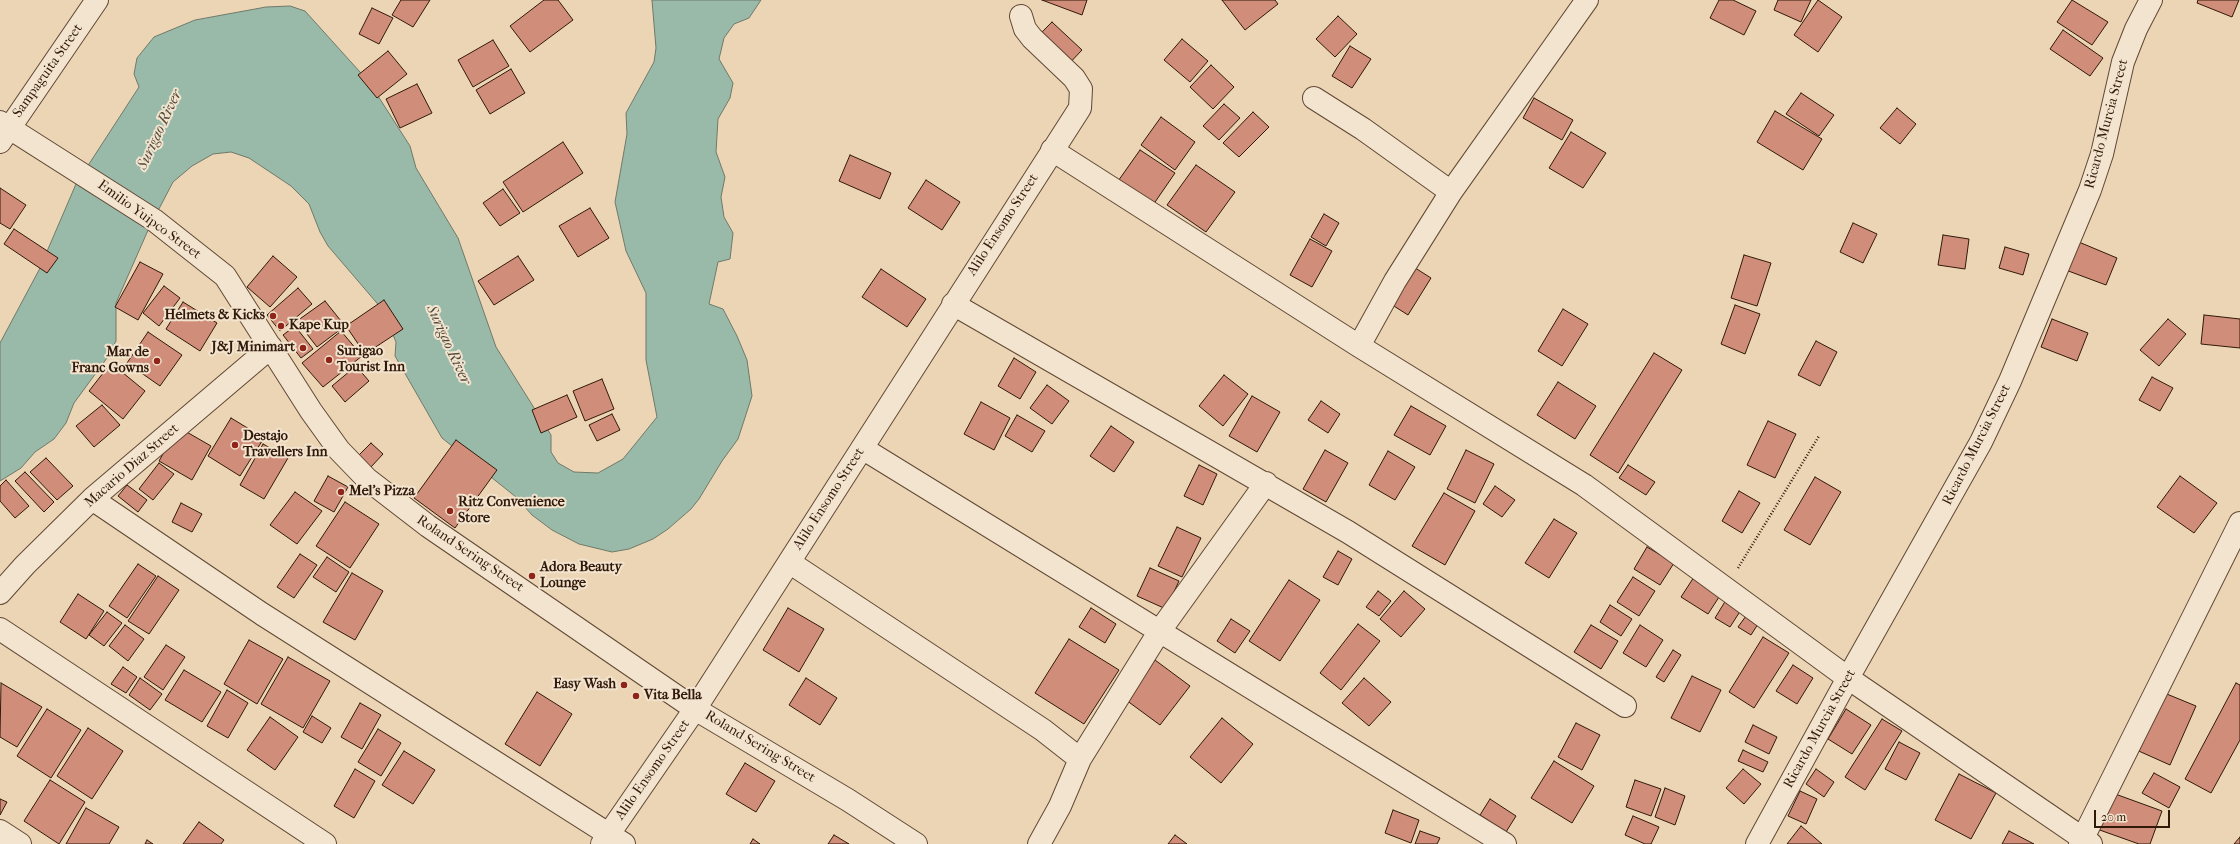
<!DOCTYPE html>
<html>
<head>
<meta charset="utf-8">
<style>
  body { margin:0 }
  #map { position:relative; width:2240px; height:844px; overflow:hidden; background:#ecd5b5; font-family:"IM FELL French Canon",serif }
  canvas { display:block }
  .scale { position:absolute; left:2094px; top:810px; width:76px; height:18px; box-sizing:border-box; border:2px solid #311909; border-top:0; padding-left:5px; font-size:12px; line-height:14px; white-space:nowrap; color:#311909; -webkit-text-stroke:3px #f3e4cf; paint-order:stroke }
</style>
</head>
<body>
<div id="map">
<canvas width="2240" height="844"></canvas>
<div class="scale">20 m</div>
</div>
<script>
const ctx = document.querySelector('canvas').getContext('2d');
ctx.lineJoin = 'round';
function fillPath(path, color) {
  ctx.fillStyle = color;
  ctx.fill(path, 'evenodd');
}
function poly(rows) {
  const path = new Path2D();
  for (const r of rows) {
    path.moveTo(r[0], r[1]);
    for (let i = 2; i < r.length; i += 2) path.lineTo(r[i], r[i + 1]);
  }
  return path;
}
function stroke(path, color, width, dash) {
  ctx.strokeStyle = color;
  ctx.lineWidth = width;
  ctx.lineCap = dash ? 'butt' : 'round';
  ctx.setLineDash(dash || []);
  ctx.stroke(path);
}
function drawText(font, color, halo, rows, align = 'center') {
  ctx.font = font + ' "IM FELL French Canon",serif';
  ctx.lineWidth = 4;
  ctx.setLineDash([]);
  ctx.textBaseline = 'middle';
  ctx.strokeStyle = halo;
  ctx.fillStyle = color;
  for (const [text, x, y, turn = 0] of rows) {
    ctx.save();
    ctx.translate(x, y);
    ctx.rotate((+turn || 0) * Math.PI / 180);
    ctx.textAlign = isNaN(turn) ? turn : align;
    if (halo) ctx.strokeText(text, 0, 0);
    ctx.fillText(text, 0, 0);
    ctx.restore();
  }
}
const water = poly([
  [652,0,761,0,749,18,734,24,724,38,719,59,733,83,730,98,718,119,716,152,725,177,721,197,724,217,733,233,730,259,718,262,709,304,723,309,737,336,747,360,752,396,738,439,722,461,699,499,691,509,668,529,653,539,629,549,612,552,579,544,552,530,532,515,516,497,442,438,395,356,396,342,382,309,328,246,320,232,309,204,291,186,249,158,231,152,213,154,192,166,173,182,149,228,116,303,116,341,107,358,74,403,66,423,54,439,35,452,21,468,0,481,0,343,39,270,76,184,139,87,134,74,137,58,154,37,195,20,266,7,290,6,305,11,369,82,410,146,416,168,458,238,496,347,551,435,551,452,558,463,574,472,598,473,623,459,657,417,646,360,646,293,626,251,615,202,627,134,626,113,654,62,656,48,652,0]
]);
fillPath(water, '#99b9a9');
stroke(water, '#6f7969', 1);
const building = poly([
  [401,0,430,0,413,27,392,15,401,0],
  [544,0,558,0,573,20,530,52,510,26,544,0],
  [1042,0,1087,0,1082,15,1042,0],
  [1222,0,1275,0,1278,4,1245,30,1222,0],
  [1719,0,1733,0,1756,11,1744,35,1710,18,1719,0],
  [1778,0,1811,0,1801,22,1774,10,1778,0],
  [1818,0,1842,17,1818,52,1794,35,1818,0],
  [2072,0,2108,22,2092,45,2057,22,2072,0],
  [2198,0,2239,0,2232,17,2197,3,2198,0],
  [372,8,393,18,379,44,359,34,372,8],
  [1338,16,1357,34,1335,57,1316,39,1338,16],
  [1052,22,1082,50,1065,68,1035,39,1052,22],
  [2063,30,2103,58,2090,76,2050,49,2063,30],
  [1182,39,1208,61,1190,82,1164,60,1182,39],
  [493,40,509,66,473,87,458,60,493,40],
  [1350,46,1371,59,1352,88,1332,76,1350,46],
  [388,51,407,74,377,98,358,75,388,51],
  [1211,65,1234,87,1213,109,1190,87,1211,65],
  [511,69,525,93,490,114,476,90,511,69],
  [417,84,432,113,400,128,386,99,417,84],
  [1801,93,1834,115,1819,136,1786,114,1801,93],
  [1534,98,1573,120,1562,140,1523,118,1534,98],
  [1224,104,1240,118,1219,140,1203,126,1224,104],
  [1897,108,1916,124,1900,144,1880,128,1897,108],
  [1775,111,1822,139,1803,170,1757,142,1775,111],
  [1253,112,1269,127,1239,157,1223,143,1253,112],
  [1161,117,1195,142,1175,170,1141,145,1161,117],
  [1571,132,1606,153,1583,188,1549,168,1571,132],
  [563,142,583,173,523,212,503,182,563,142],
  [1140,150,1175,173,1151,208,1116,184,1140,150],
  [850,155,891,173,880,199,839,181,850,155],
  [1196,165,1235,192,1206,232,1167,205,1196,165],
  [926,180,960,202,942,230,908,208,926,180],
  [0,188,26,205,10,229,0,223,0,188],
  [503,189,520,213,500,226,483,203,503,189],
  [590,208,609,238,578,257,559,226,590,208],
  [1324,214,1339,223,1326,246,1311,237,1324,214],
  [1853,223,1877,234,1863,263,1840,252,1853,223],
  [14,229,58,258,47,273,4,244,14,229],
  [1943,235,1969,239,1965,269,1938,265,1943,235],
  [1310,239,1332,251,1312,287,1290,275,1310,239],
  [2074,240,2117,258,2106,285,2063,269,2074,240],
  [2005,247,2029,254,2023,275,1999,268,2005,247],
  [1744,255,1771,263,1757,306,1731,298,1744,255],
  [273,256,297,277,270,307,247,287,273,256],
  [518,256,534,280,494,305,478,281,518,256],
  [140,262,163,274,138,320,115,307,140,262],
  [1409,264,1431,278,1408,315,1386,301,1409,264],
  [881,269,926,299,907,327,862,297,881,269],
  [164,286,180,298,159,326,143,313,164,286],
  [298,288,312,304,280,331,267,315,298,288],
  [384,300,403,329,365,354,346,326,384,300],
  [325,301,345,326,317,347,297,321,325,301],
  [183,302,217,323,200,351,166,329,183,302],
  [1735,305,1760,314,1745,354,1721,344,1735,305],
  [1563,309,1588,324,1562,366,1538,351,1563,309],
  [2204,315,2240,319,2240,348,2201,344,2204,315],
  [2052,319,2088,333,2077,361,2041,347,2052,319],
  [2168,319,2186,334,2159,366,2140,350,2168,319],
  [295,326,313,349,301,358,283,335,295,326],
  [341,331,362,356,323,387,302,363,341,331],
  [148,332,182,355,160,386,127,363,148,332],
  [1816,341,1837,352,1820,386,1798,375,1816,341],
  [1654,353,1682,370,1618,473,1590,455,1654,353],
  [1014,358,1036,372,1020,399,998,386,1014,358],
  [111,363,145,391,123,419,89,391,111,363],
  [356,366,369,381,345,402,332,386,356,366],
  [1224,375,1248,394,1223,426,1199,406,1224,375],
  [2152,377,2173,388,2160,411,2139,400,2152,377],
  [602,379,614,409,585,421,573,391,602,379],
  [1558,382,1596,406,1575,439,1537,415,1558,382],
  [1047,385,1069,401,1052,424,1030,408,1047,385],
  [567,395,577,417,541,433,532,410,567,395],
  [1252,396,1280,412,1257,452,1229,436,1252,396],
  [1321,401,1340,414,1328,433,1308,420,1321,401],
  [981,402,1010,418,994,450,964,434,981,402],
  [102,405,120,425,94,447,76,426,102,405],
  [1411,406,1446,426,1430,455,1394,435,1411,406],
  [612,414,620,430,597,441,589,425,612,414],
  [1017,415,1045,431,1032,452,1005,436,1017,415],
  [231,418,264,438,240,476,208,456,231,418],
  [1768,421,1796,434,1775,478,1747,465,1768,421],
  [1111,426,1134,442,1114,472,1090,456,1111,426],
  [178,427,211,446,192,480,159,461,178,427],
  [456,440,497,470,455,528,414,498,456,440],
  [371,443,383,454,371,467,359,455,371,443],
  [263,444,288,458,264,499,240,485,263,444],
  [1325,450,1348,463,1326,502,1303,489,1325,450],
  [1466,450,1494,464,1475,503,1447,489,1466,450],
  [1388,451,1415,467,1395,500,1369,485,1388,451],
  [46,458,73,486,57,500,30,472,46,458],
  [159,463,174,474,153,500,139,489,159,463],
  [1199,465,1217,474,1203,505,1184,496,1199,465],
  [1628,465,1655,482,1646,495,1619,478,1628,465],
  [25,472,54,502,44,512,15,481,25,472],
  [328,476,348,487,334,512,314,501,328,476],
  [2180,476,2217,503,2194,533,2157,507,2180,476],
  [1815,477,1841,492,1810,545,1784,530,1815,477],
  [6,480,29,506,15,518,0,501,0,486,6,480],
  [127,485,147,500,138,512,118,496,127,485],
  [1495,486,1515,500,1502,517,1483,504,1495,486],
  [1739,491,1760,503,1742,533,1722,521,1739,491],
  [295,492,322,511,297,544,270,525,295,492],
  [1444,493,1475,511,1445,565,1412,546,1444,493],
  [345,502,379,524,350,568,316,546,345,502],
  [181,503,202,514,192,532,172,522,181,503],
  [1554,519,1577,533,1549,578,1525,563,1554,519],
  [1177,527,1201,538,1182,577,1158,566,1177,527],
  [1647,547,1674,563,1660,585,1634,569,1647,547],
  [1338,551,1352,559,1338,585,1323,577,1338,551],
  [300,554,317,565,294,598,277,587,300,554],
  [327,557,349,572,336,592,313,577,327,557],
  [138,564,156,576,127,618,109,606,138,564],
  [1150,568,1179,581,1166,609,1137,596,1150,568],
  [352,573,383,591,355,640,323,622,352,573],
  [158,576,179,590,149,634,128,621,158,576],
  [1633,577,1655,591,1639,616,1617,602,1633,577],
  [1694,577,1721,594,1708,614,1681,597,1694,577],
  [1289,580,1320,600,1280,661,1249,641,1289,580],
  [1378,591,1391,601,1379,616,1366,607,1378,591],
  [1404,591,1425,609,1401,637,1380,619,1404,591],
  [78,594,104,611,86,639,60,622,78,594],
  [1726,600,1741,610,1730,627,1715,618,1726,600],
  [1610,605,1632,619,1621,636,1600,622,1610,605],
  [788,608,824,629,799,672,763,650,788,608],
  [1091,608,1116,624,1105,643,1079,627,1091,608],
  [107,612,122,623,104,646,89,635,107,612],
  [1746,616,1758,624,1751,635,1738,627,1746,616],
  [1231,619,1250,631,1235,653,1217,641,1231,619],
  [1358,624,1380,641,1341,690,1320,673,1358,624],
  [125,625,144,639,128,661,109,646,125,625],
  [1591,625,1618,641,1601,669,1574,652,1591,625],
  [1640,625,1663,640,1646,667,1623,653,1640,625],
  [1763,637,1789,653,1754,708,1729,692,1763,637],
  [1069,639,1119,670,1084,724,1035,693,1069,639],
  [249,640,283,659,257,704,224,684,249,640],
  [166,645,185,657,163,690,144,677,166,645],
  [1673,650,1681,655,1664,682,1656,677,1673,650],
  [288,657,330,681,303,728,261,704,288,657],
  [1155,660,1190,686,1160,725,1126,700,1155,660],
  [1793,665,1813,678,1797,704,1776,691,1793,665],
  [123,667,137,677,126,693,111,684,123,667],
  [184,670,221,692,202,722,165,700,184,670],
  [1692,676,1721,690,1700,732,1671,718,1692,676],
  [140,678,162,694,150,710,129,695,140,678],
  [806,678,837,698,820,725,789,705,806,678],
  [1364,678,1391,702,1369,726,1342,703,1364,678],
  [1,683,42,707,17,747,0,737,1,683],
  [2236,683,2240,685,2240,740,2211,793,2185,779,2236,683],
  [227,690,248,703,228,738,207,726,227,690],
  [2157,690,2196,706,2170,765,2132,748,2157,690],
  [537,692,572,714,540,766,505,744,537,692],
  [360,703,381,715,362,749,341,737,360,703],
  [47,709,81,730,51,778,17,756,47,709],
  [1846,709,1871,725,1852,754,1828,739,1846,709],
  [312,716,331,728,322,743,303,732,312,716],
  [270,717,298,737,275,770,247,750,270,717],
  [1222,718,1253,744,1221,783,1190,757,1222,718],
  [1882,719,1902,731,1865,790,1845,777,1882,719],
  [1576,723,1600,735,1582,770,1558,757,1576,723],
  [1753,725,1777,737,1769,754,1745,742,1753,725],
  [88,728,123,751,92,799,57,776,88,728],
  [378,729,401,743,381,776,358,762,378,729],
  [1899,742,1920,753,1906,780,1885,769,1899,742],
  [1743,750,1768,762,1763,772,1738,761,1743,750],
  [404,751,435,770,413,804,382,785,404,751],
  [1554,761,1594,786,1572,823,1531,798,1554,761],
  [745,763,775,781,756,812,726,794,745,763],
  [355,769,375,781,354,818,334,806,355,769],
  [1743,769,1761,784,1744,804,1726,788,1743,769],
  [1816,769,1834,782,1824,797,1806,784,1816,769],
  [2154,773,2180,787,2169,808,2142,793,2154,773],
  [1959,774,1996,793,1971,839,1935,820,1959,774],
  [50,780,85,802,59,844,24,821,50,780],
  [1635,780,1661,789,1651,816,1626,807,1635,780],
  [1665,788,1685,796,1675,825,1655,817,1665,788],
  [1800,791,1817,799,1806,824,1788,816,1800,791],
  [2107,791,2162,811,2150,844,2139,844,2094,828,2107,791],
  [0,799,7,802,0,815,0,799],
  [1490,799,1516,816,1506,832,1480,815,1490,799],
  [86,808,119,827,109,844,66,844,86,808],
  [1393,810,1419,820,1411,843,1385,833,1393,810],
  [1633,816,1659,827,1651,844,1645,844,1625,835,1633,816],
  [199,822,224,840,221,844,183,844,199,822],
  [1801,826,1822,844,1787,844,1801,826],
  [1420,831,1440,838,1437,844,1415,844,1420,831],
  [2009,831,2034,844,2002,844,2009,831],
  [834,835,849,844,828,844,834,835],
  [1175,835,1187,844,1168,844,1175,835],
  [2240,837,2240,844,2234,844,2240,837],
  [753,839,760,844,750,844,753,839],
  [147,840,153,844,145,844,147,840]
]);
fillPath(building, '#d08d79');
stroke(building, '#311909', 1);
const street = poly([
  [1314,98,1363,129,1451,192],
  [0,122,154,220,225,276,311,411,339,450,367,479,428,526,695,709,848,800,916,844],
  [0,142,97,0],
  [1052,150,1359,346,1584,485,1848,678,2091,844],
  [953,304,1348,532,1625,706],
  [1359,346,1395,281,1451,192,1587,0],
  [862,448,1505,844],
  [92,499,262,614,624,844],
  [789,562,1043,730,1080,759],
  [0,593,25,565,92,499,271,347],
  [0,629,325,844],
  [0,831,20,844],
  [602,844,695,709,1080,108,1081,89,1074,78,1032,38,1025,29,1021,16],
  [1039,844,1060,806,1080,759,1159,632,1266,483],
  [1757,844,1848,678,1981,442,2010,381,2090,190,2102,154,2123,62,2136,29,2151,0],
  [2080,844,2240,523]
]);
stroke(street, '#604834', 24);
stroke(poly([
  [1738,568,1819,436]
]), '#311909', 2.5, [1, 2]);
stroke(street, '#f3e4cf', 22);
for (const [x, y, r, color] of [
  [273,316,4,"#8f2418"],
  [281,326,4,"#8f2418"],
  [303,348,4,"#8f2418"],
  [329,360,4,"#8f2418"],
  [157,361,4,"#8f2418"],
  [235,445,4,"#8f2418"],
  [341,492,4,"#8f2418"],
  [450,511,4,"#8f2418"],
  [532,576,4,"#8f2418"],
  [624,685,4,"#8f2418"],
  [636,696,4,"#8f2418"]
]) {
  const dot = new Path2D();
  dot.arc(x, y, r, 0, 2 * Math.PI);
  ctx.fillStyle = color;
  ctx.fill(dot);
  stroke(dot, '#f3e4cf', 1.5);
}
drawText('14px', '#311909', '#f3e4cf', [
  ["Sampaguita Street",48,71,-55],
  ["Ricardo Murcia Street",2107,124,-75],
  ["Emilio Yuipco Street",149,220,36],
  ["Alilo Ensomo Street",1003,225,-57],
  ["Ricardo Murcia Street",1977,445,-63],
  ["Macario Diaz Street",132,466,-41],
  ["Alilo Ensomo Street",829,499,-57],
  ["Roland Sering Street",470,554,34],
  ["Ricardo Murcia Street",1820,729,-61],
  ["Roland Sering Street",760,747,31],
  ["Alilo Ensomo Street",653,770,-55]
]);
drawText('bold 14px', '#311909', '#f3e4cf', [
  ["Helmets & Kicks",265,316,"right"],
  ["Kape Kup",289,326],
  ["J&J Minimart",295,348,"right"],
  ["Surigao",337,352],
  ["Tourist Inn",337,368],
  ["Mar de",149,353,"right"],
  ["Franc Gowns",149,369,"right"],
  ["Destajo",243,437],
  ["Travellers Inn",243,453],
  ["Mel's Pizza",349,492],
  ["Ritz Convenience",458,503],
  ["Store",458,519],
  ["Adora Beauty",540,568],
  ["Lounge",540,584],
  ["Easy Wash",616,685,"right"],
  ["Vita Bella",644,696]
], 'left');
drawText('italic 15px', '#504939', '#f3e4cf', [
  ["Surigao River",160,130,-65],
  ["Surigao River",448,345,65]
]);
</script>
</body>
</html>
